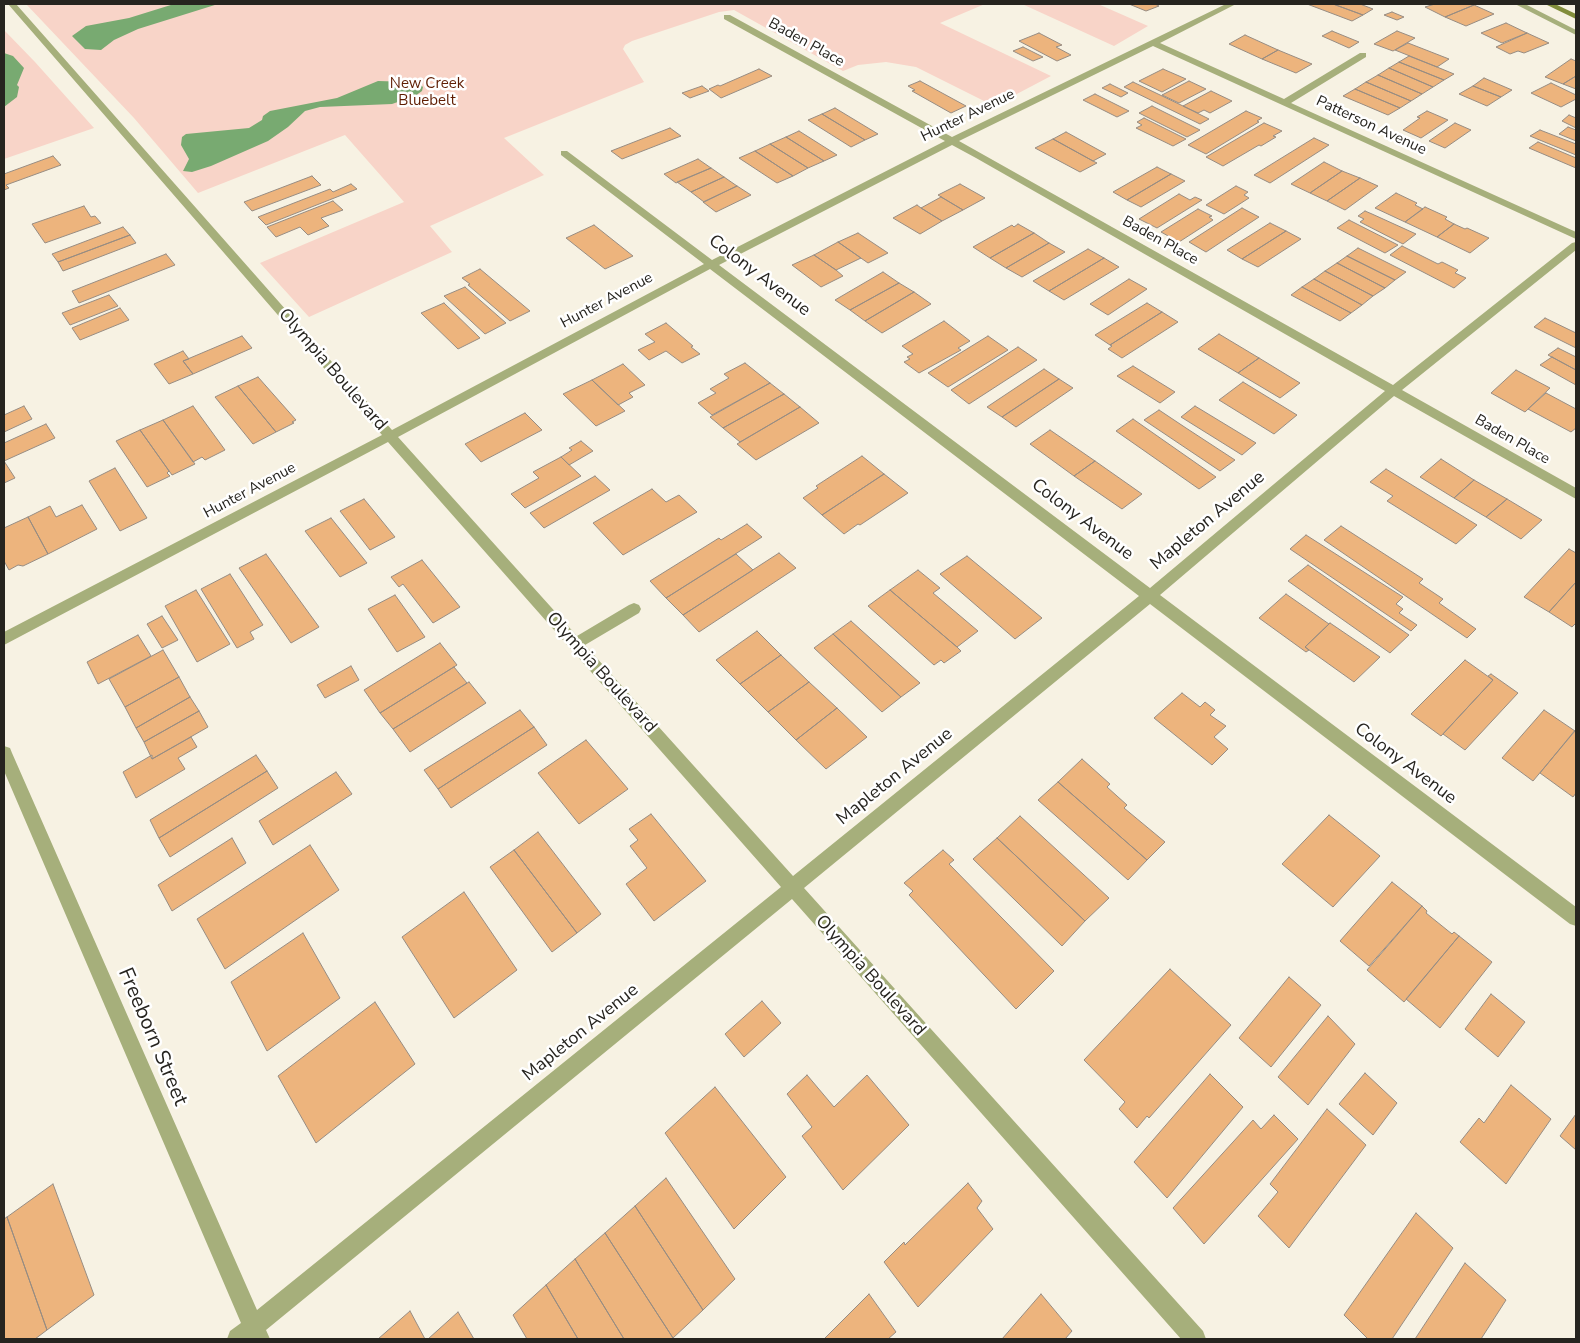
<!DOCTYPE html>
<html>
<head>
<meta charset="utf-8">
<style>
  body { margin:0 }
  #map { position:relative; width:1580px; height:1343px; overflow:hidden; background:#f7f2e3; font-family:"Nunito Sans",sans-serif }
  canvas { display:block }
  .frame { position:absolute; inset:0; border:5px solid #26241f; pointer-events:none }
</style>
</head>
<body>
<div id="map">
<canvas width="1580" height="1343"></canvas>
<div class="frame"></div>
</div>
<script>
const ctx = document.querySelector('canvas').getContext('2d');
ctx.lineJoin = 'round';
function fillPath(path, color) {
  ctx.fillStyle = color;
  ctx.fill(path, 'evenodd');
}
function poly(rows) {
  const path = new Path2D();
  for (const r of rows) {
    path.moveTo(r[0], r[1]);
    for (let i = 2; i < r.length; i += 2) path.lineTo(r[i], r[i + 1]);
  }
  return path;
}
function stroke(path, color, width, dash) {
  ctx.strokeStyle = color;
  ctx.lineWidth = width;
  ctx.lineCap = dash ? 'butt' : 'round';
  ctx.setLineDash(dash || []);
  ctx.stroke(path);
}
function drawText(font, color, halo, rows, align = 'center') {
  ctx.font = font + ' "Nunito Sans",sans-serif';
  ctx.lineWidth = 5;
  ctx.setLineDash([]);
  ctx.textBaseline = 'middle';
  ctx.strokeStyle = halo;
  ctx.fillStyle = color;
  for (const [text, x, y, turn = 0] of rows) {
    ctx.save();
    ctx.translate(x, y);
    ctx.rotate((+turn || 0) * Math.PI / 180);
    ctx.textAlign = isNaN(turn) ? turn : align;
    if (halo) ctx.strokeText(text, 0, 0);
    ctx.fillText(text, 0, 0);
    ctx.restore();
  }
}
fillPath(poly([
  [26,4,985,4,940,23,1051,76,994,106,916,67,886,62,858,65,843,71,734,10,719,12,632,41,625,45,623,49,644,82,504,138,544,175,430,226,452,252,309,317,260,263,404,202,345,135,198,193,134,118],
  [1022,4,1098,4,1148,26,1114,46],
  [4,30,35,62,94,128,4,159]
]), '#f8d4c8');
fillPath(poly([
  [174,4,218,4,138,29,114,40,101,50,85,49,72,36,86,26,129,18],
  [4,53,13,56,24,68,17,85,19,87,17,97,4,107],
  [378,81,412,82,420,84,423,87,422,91,415,96,392,104,320,107,305,111,288,127,268,141,211,166,192,172,183,171,189,159,181,145,182,137,186,134,249,128,262,120,263,116,270,111,337,98]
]), '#78aa71');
const building = poly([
  [1129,4,1155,4,1159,6,1146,11,1129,4],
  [1307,4,1333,4,1363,15,1352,21,1307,4],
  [1333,4,1360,4,1373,9,1363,15,1333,4],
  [1435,4,1470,4,1474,5,1445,17,1425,7,1435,4],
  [1474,5,1494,14,1466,26,1445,17,1474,5],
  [1392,12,1404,17,1397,20,1384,15,1392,12],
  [1506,23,1527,33,1502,43,1481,33,1506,23],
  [1332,31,1359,42,1349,48,1322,36,1332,31],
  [1397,31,1415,38,1393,51,1374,44,1397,31],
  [1039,33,1062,45,1056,47,1071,55,1057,61,1019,41,1039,33],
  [1527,33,1549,43,1524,53,1518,51,1510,54,1496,47,1527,33],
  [1245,35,1278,50,1262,59,1229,44,1245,35],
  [1408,43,1449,59,1437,67,1395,50,1408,43],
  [1023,47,1043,57,1033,61,1013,51,1023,47],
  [1278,50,1312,64,1296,73,1262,59,1278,50],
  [1409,56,1437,67,1454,74,1444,80,1399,62,1409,56],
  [1571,59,1576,61,1576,76,1563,84,1545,77,1571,59],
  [1399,62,1444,80,1433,87,1389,68,1399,62],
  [1389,68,1433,87,1422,94,1378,75,1389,68],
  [759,69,772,76,721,98,709,89,718,85,720,86,759,69],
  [1163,69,1186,79,1162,92,1139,81,1163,69],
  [1378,75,1422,94,1411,101,1366,82,1378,75],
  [1576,76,1576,89,1563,84,1576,76],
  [1484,78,1512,90,1501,97,1473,86,1484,78],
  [920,81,966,106,951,113,912,91,915,90,908,86,920,81],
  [1189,81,1206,89,1179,103,1162,95,1189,81],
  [1133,82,1183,106,1209,119,1200,124,1124,87,1133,82],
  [1366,82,1411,101,1400,108,1355,89,1366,82],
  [1551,83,1576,95,1576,99,1561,107,1531,93,1551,83],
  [1110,84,1128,93,1121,97,1102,88,1110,84],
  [702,86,709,91,690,98,682,93,702,86],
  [1473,86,1501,97,1487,106,1459,94,1473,86],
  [1355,89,1400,108,1388,115,1343,96,1355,89],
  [1211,91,1232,101,1210,113,1204,110,1198,113,1183,106,1211,91],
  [1095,94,1129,111,1117,117,1083,100,1095,94],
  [1152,106,1200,130,1187,137,1139,113,1152,106],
  [835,108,878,134,865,140,822,114,835,108],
  [1246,111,1262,118,1257,121,1259,122,1206,154,1188,145,1246,111],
  [1427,111,1448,120,1421,138,1403,130,1420,118,1417,117,1427,111],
  [822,114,865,140,851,147,808,120,822,114],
  [1569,115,1576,118,1576,128,1562,121,1569,115],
  [1144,118,1186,139,1173,146,1136,128,1142,125,1137,122,1144,118],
  [1264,123,1282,131,1273,136,1276,137,1261,146,1259,145,1223,166,1206,157,1264,123],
  [1455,123,1471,130,1445,148,1429,141,1455,123],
  [1568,127,1576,130,1576,141,1559,134,1568,127],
  [670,128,681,136,622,159,611,151,670,128],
  [1540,130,1576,144,1576,155,1530,136,1540,130],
  [799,131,837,155,824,161,786,137,799,131],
  [1066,132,1106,154,1093,161,1053,139,1066,132],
  [786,137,824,161,808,168,770,144,786,137],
  [1314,138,1329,145,1270,183,1254,175,1314,138],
  [1053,139,1093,161,1097,163,1080,172,1035,148,1053,139],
  [1538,142,1576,158,1576,168,1529,148,1538,142],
  [770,144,808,168,793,176,755,151,770,144],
  [755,151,793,176,777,183,739,158,755,151],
  [53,156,61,165,6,185,9,188,4,190,4,174,53,156],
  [698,159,711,168,676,183,664,174,698,159],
  [1324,162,1342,171,1310,193,1291,184,1324,162],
  [1157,167,1171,174,1127,200,1113,192,1157,167],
  [711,168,724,177,691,192,677,182,711,168],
  [1342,171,1360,178,1327,201,1310,193,1342,171],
  [1171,174,1185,181,1141,207,1127,200,1171,174],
  [312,176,321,185,252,211,244,202,312,176],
  [724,177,737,186,704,202,691,192,724,177],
  [1360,178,1378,186,1345,210,1327,201,1360,178],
  [351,184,357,189,266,225,258,217,330,189,333,192,351,184],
  [960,184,985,198,963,210,938,195,960,184],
  [737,186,751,195,716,212,703,202,737,186],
  [1236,186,1248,192,1244,195,1249,198,1224,214,1206,205,1236,186],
  [1396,193,1417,203,1415,205,1423,209,1405,222,1375,208,1396,193],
  [1179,194,1190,200,1195,197,1202,200,1157,228,1139,219,1179,194],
  [941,197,963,210,942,221,921,208,941,197],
  [333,201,343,210,321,218,329,226,308,235,300,227,276,237,267,227,333,201],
  [917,205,921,208,942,221,920,234,893,218,917,205],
  [84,206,91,217,95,216,101,223,45,243,32,224,84,206],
  [1425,207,1447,217,1445,219,1454,224,1437,237,1405,222,1425,207],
  [1242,208,1259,217,1206,252,1189,242,1242,208],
  [1198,209,1212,216,1209,217,1213,220,1179,242,1161,232,1198,209],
  [1365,211,1372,214,1416,234,1403,244,1360,222,1364,219,1358,216,1365,211],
  [1349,220,1398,245,1385,253,1337,228,1349,220],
  [1270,223,1286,231,1242,259,1227,250,1270,223],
  [1018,224,1034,233,990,258,973,247,1012,225,1014,227,1018,224],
  [1454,224,1465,229,1467,228,1489,238,1470,253,1437,237,1454,224],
  [594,225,633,256,605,269,566,238,594,225],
  [123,227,130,235,58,262,52,254,123,227],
  [1286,231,1301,239,1258,267,1242,259,1286,231],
  [858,233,888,253,868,263,838,242,858,233],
  [1034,233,1049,243,1006,268,990,258,1034,233],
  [130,235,136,243,63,271,58,262,130,235],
  [838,242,861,258,836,270,814,255,838,242],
  [1049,243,1065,252,1022,277,1006,268,1049,243],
  [1402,246,1438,264,1442,262,1458,270,1455,273,1466,278,1454,288,1390,255,1402,246],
  [1358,248,1406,272,1395,280,1347,256,1358,248],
  [1088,249,1104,258,1049,291,1033,281,1088,249],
  [166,254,175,265,79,303,72,291,166,254],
  [814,255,836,270,843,276,821,287,792,265,814,255],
  [1347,256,1395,280,1385,288,1337,263,1347,256],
  [1104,258,1119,267,1064,300,1049,291,1104,258],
  [1337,263,1385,288,1373,296,1325,271,1337,263],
  [480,269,530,311,510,321,468,285,470,284,462,278,480,269],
  [1325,271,1373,296,1362,305,1314,279,1325,271],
  [883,272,899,283,850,310,835,300,883,272],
  [1129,279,1147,289,1108,315,1090,304,1129,279],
  [1314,279,1362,305,1351,313,1302,287,1314,279],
  [899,283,914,292,865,321,850,310,899,283],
  [465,287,506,323,485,334,444,296,465,287],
  [1302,287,1351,313,1340,321,1291,295,1302,287],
  [914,292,931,304,882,333,865,321,914,292],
  [109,295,118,306,70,325,62,313,109,295],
  [444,303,480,338,458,349,421,313,444,303],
  [1147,303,1162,312,1110,345,1095,335,1147,303],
  [120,308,129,320,80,340,72,328,120,308],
  [1162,312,1178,322,1122,358,1108,349,1112,346,1110,345,1162,312],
  [1545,318,1576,333,1576,348,1534,327,1545,318],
  [944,321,970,341,958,348,961,350,919,373,904,362,910,359,907,357,913,354,902,346,944,321],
  [666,323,693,346,691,347,700,354,682,363,666,351,649,360,638,350,655,342,645,334,666,323],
  [1219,334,1259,358,1238,373,1198,349,1219,334],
  [242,336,252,348,193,374,183,361,242,336],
  [988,336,1008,350,948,387,928,373,988,336],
  [1018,347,1037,360,969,404,951,390,1018,347],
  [1558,348,1576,357,1576,370,1548,355,1558,348],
  [183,351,189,359,183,361,193,374,169,384,154,364,183,351],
  [1552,357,1576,370,1576,385,1540,365,1552,357],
  [1259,358,1300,383,1280,398,1238,373,1259,358],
  [745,363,770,383,712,415,698,403,716,393,710,389,729,378,724,374,745,363],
  [623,364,645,385,629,393,633,397,618,405,592,380,623,364],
  [1133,366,1175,392,1160,403,1117,376,1133,366],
  [1044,369,1059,379,1002,417,987,407,1044,369],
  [1516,370,1550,388,1525,412,1491,393,1516,370],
  [258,377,296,420,292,422,294,423,276,432,238,386,258,377],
  [1059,379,1073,388,1016,427,1002,417,1059,379],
  [592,380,625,411,596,426,563,394,592,380],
  [1243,382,1297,415,1274,434,1219,400,1243,382],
  [770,383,784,394,723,428,710,417,770,383],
  [238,386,276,432,253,444,215,397,238,386],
  [1546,393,1576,409,1576,428,1571,432,1528,409,1546,393],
  [784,394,800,407,740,442,723,428,784,394],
  [24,406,32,419,4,432,4,415,24,406],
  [193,406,225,450,205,460,202,457,193,462,163,420,193,406],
  [1195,406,1256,443,1242,455,1181,417,1195,406],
  [800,407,819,423,756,460,737,444,800,407],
  [1159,410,1186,428,1235,460,1220,471,1144,420,1159,410],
  [525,413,542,430,481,462,465,444,525,413],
  [1133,419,1216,477,1199,489,1116,431,1133,419],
  [163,420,195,464,172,475,140,430,163,420],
  [46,424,55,438,4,461,15,478,4,483,4,443,46,424],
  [140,430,169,471,167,473,170,476,147,487,116,441,140,430],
  [1050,430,1095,461,1074,476,1030,444,1050,430],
  [581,441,593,451,569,465,561,457,572,450,569,448,581,441],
  [862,456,884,474,822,515,803,498,818,488,816,486,862,456],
  [561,457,581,476,525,508,511,494,539,478,533,472,561,457],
  [1441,459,1474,480,1454,498,1420,477,1441,459],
  [1095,461,1142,494,1122,509,1074,476,1095,461],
  [115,468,147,518,120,531,89,481,115,468],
  [1386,469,1477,525,1456,544,1387,501,1393,496,1370,482,1386,469],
  [884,474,908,493,860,525,858,524,844,534,822,515,884,474],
  [595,476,610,490,544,528,530,513,595,476],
  [1474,480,1507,499,1486,517,1454,498,1474,480],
  [652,489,666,502,679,495,697,512,623,555,593,523,652,489],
  [364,499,395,537,370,550,340,511,364,499],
  [1507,499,1542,520,1521,539,1486,517,1507,499],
  [82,505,97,529,48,554,28,517,50,506,56,517,82,505],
  [28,517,48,554,23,566,18,565,9,570,4,561,4,528,28,517],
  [331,518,367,563,340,577,305,531,331,518],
  [747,524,762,537,666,598,650,581,719,538,721,540,747,524],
  [1341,526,1423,579,1419,583,1443,599,1439,603,1476,629,1467,638,1324,540,1341,526],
  [1306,535,1403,597,1396,604,1403,609,1399,613,1417,625,1411,631,1290,549,1306,535],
  [1569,549,1576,553,1576,582,1549,612,1524,597,1569,549],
  [779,553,796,568,699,632,683,615,779,553],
  [266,554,319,627,291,643,239,568,266,554],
  [736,554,753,570,683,615,666,598,736,554],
  [967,556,1042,618,1015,639,940,574,967,556],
  [422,560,460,607,433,623,403,584,399,587,391,577,422,560],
  [1308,565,1409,635,1390,653,1288,581,1308,565],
  [918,570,940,588,933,593,978,631,957,647,890,590,918,570],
  [230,574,263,625,250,632,254,639,237,648,201,589,230,574],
  [1576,582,1576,623,1572,627,1549,612,1576,582],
  [196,590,230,644,197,662,165,606,196,590],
  [890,590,957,647,961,651,944,663,941,660,934,665,868,606,890,590],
  [1286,594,1329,624,1305,647,1309,650,1306,652,1259,618,1286,594],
  [395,595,425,637,397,652,368,609,395,595],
  [162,616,178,640,162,648,147,624,162,616],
  [851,621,920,683,901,697,833,634,851,621],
  [1330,623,1380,657,1354,682,1305,647,1330,623],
  [757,631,781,655,740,684,716,660,757,631],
  [833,634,901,697,882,712,814,648,833,634],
  [138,635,151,656,98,684,87,662,138,635],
  [440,643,457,665,380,713,364,690,440,643],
  [163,650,179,677,125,707,109,679,163,650],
  [781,655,809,682,768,712,740,684,781,655],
  [1465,660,1493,680,1441,736,1411,714,1465,660],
  [351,666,359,680,325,698,317,685,351,666],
  [454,667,467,683,393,729,380,713,454,667],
  [1491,674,1518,693,1465,750,1443,734,1493,680,1488,676,1491,674],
  [179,677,190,697,136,728,125,707,179,677],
  [469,682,486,703,410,752,393,729,469,682],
  [809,682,837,708,796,740,768,712,809,682],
  [1182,693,1200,707,1205,702,1215,710,1210,715,1226,726,1214,737,1228,749,1212,765,1154,718,1182,693],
  [190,697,199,711,144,742,136,728,190,697],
  [837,708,867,737,826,769,796,740,837,708],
  [520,710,534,727,438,789,424,770,520,710],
  [1544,710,1575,731,1533,781,1502,758,1544,710],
  [199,711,208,727,152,759,144,742,199,711],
  [534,727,547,745,451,808,438,789,534,727],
  [1576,729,1576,793,1573,797,1540,773,1576,729],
  [191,737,197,747,178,758,185,769,136,798,123,772,152,755,152,759,191,737],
  [586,740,628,789,579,824,538,773,586,740],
  [256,755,267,771,159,838,150,820,256,755],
  [1082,759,1110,784,1107,787,1127,805,1124,808,1165,842,1147,860,1058,782,1082,759],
  [267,771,278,788,170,857,159,838,267,771],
  [336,772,352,794,273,845,259,821,336,772],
  [1058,782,1147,860,1128,880,1038,800,1058,782],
  [651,814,706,881,654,921,626,884,647,868,630,846,638,840,629,829,651,814],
  [1329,815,1380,856,1333,907,1282,864,1329,815],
  [1020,816,1109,898,1085,921,997,838,1020,816],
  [538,832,601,914,577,933,514,850,538,832],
  [232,838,246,863,172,911,158,885,232,838],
  [997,838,1085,921,1062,946,973,859,997,838],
  [310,845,339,890,225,969,197,919,310,845],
  [514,850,577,933,552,952,490,867,514,850],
  [943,850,954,860,949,864,1054,971,1016,1009,909,895,913,891,904,883,943,850],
  [1392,882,1422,906,1369,966,1340,941,1392,882],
  [464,892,517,970,454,1018,402,937,464,892],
  [1422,906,1427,911,1426,913,1452,934,1454,932,1459,936,1404,1002,1367,970,1422,906],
  [303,933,340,998,267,1051,231,982,303,933],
  [1459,936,1492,962,1440,1028,1406,999,1459,936],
  [1170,969,1231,1025,1149,1118,1147,1116,1137,1128,1119,1109,1125,1102,1084,1060,1170,969],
  [1289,977,1321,1005,1271,1067,1239,1038,1289,977],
  [1491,994,1525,1022,1498,1057,1465,1029,1491,994],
  [762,1001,781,1023,744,1057,725,1034,762,1001],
  [375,1002,415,1064,316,1143,278,1076,375,1002],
  [1328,1016,1355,1044,1308,1105,1278,1077,1328,1016],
  [1365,1073,1397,1103,1373,1135,1339,1104,1365,1073],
  [1210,1074,1243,1107,1167,1198,1134,1162,1210,1074],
  [807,1075,834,1107,867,1075,909,1125,843,1190,802,1136,812,1127,787,1094,807,1075],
  [1511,1085,1551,1119,1506,1184,1460,1142,1479,1118,1484,1123,1511,1085],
  [715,1087,786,1177,734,1229,665,1133,715,1087],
  [1327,1109,1366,1145,1289,1248,1258,1216,1278,1192,1270,1184,1327,1109],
  [1576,1114,1576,1150,1560,1136,1576,1114],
  [1274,1115,1298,1139,1204,1244,1173,1208,1253,1120,1261,1129,1274,1115],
  [666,1178,735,1279,703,1310,635,1206,666,1178],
  [968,1183,982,1201,977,1208,993,1229,918,1307,884,1262,904,1242,905,1245,968,1183],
  [53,1184,94,1295,47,1330,7,1217,53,1184],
  [635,1206,703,1310,673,1338,605,1233,635,1206],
  [1416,1213,1453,1248,1392,1339,1368,1339,1344,1315,1416,1213],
  [7,1217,47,1330,35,1339,4,1339,4,1219,7,1217],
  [605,1233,673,1338,672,1339,624,1339,575,1259,605,1233],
  [575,1259,624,1339,578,1339,546,1285,575,1259],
  [1465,1263,1506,1300,1481,1339,1415,1339,1465,1263],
  [546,1285,578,1339,527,1339,513,1315,546,1285],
  [869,1294,896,1332,888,1339,824,1339,869,1294],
  [1041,1294,1072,1331,1065,1339,1002,1339,1041,1294],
  [410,1311,425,1339,378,1339,410,1311],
  [458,1312,474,1339,428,1339,458,1312]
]);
fillPath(building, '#edb47d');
stroke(building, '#978c82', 1);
fillPath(poly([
  [8,4,16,4,392,430,704,264,561,155,561,151,567,151,712,260,945,141,724,19,724,15,730,15,952,137,1226,4,1236,4,1160,43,1284,99,1360,53,1366,53,1366,57,1291,103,1576,232,1576,239,1153,46,959,141,1393,385,1572,243,1576,242,1576,250,1402,390,1576,488,1576,499,1394,396,1160,595,1576,907,1576,926,1570,924,1150,604,804,888,1203,1331,1206,1339,1181,1339,792,899,266,1330,270,1339,227,1339,230,1331,241,1323,4,771,4,746,10,748,12,753,257,1310,781,887,388,442,4,645,4,632,382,435,8,4],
  [952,145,976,158,1385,391,1150,588,719,265,952,145],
  [710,269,1139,596,793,876,585,645,639,613,641,609,639,605,634,603,629,605,577,636,398,437,710,269],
  [1515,4,1525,4,1576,30,1576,35,1515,4]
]), '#a6af7b');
fillPath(poly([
  [1545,4,1555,4,1576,14,1576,19,1545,4]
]), '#828d3b');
drawText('15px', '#26241f', '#fff', [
  ["Baden Place",806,43,29],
  ["Hunter Avenue",968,116,-26],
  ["Patterson Avenue",1371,126,25],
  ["Baden Place",1160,241,29],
  ["Hunter Avenue",607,301,-28],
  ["Baden Place",1512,440,30],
  ["Hunter Avenue",250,491,-28]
]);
drawText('15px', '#5f1d02', '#fff', [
  ["New Creek",427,84],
  ["Bluebelt",427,101]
]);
drawText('18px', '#26241f', '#fff', [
  ["Colony Avenue",759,276,37],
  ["Olympia Boulevard",332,370,49],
  ["Colony Avenue",1082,520,37],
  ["Mapleton Avenue",1208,521,-40],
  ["Olympia Boulevard",601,673,48],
  ["Colony Avenue",1405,764,37],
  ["Mapleton Avenue",895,777,-39],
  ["Olympia Boulevard",870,976,48],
  ["Mapleton Avenue",581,1033,-39]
]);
drawText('21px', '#26241f', '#fff', [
  ["Freeborn Street",152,1037,67]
]);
</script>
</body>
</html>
